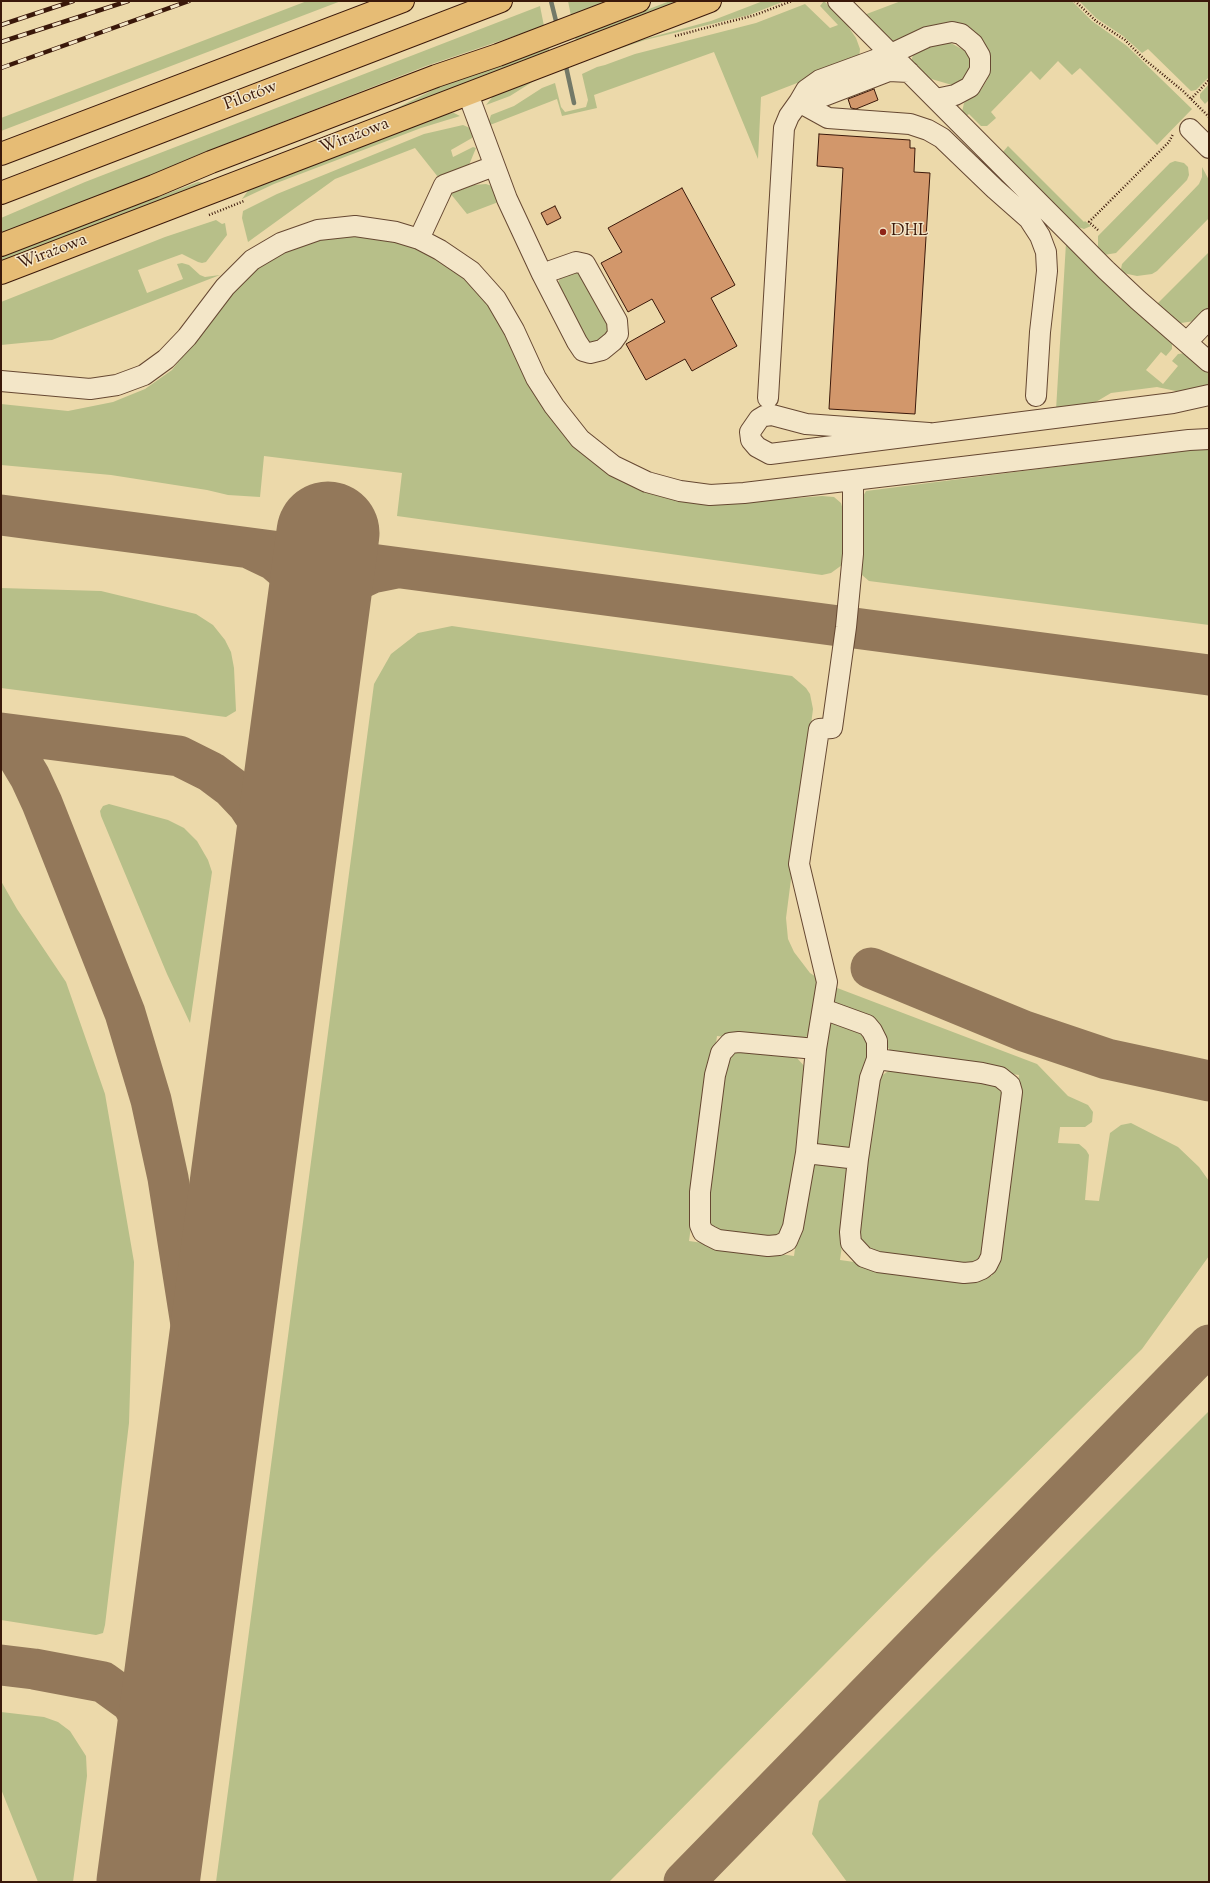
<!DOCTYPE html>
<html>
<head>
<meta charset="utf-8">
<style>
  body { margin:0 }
  #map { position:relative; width:1210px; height:1883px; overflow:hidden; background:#ecd9aa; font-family:"Sorts Mill Goudy",serif }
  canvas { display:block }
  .frame { position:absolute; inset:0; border:2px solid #3a180a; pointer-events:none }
</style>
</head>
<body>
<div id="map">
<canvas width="1210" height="1883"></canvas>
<div class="frame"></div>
</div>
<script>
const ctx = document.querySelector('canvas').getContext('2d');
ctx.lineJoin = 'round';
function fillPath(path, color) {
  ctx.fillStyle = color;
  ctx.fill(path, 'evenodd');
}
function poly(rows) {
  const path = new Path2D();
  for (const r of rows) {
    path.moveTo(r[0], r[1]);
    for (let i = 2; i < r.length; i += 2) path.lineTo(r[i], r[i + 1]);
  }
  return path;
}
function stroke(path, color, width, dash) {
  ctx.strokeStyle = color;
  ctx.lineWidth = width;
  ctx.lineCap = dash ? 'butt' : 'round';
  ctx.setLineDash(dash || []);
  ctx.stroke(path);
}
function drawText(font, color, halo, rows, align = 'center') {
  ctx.font = font + ' "Sorts Mill Goudy",serif';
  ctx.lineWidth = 3;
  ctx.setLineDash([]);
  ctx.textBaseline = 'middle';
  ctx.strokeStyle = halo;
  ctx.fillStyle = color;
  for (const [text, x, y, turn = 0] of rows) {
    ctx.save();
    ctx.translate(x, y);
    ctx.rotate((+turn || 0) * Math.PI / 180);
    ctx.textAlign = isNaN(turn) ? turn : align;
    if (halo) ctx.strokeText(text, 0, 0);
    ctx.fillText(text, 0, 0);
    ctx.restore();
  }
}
fillPath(poly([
  [307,1,341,1,1,131,1,118],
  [568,1,608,1,571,16],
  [670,1,682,1,576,41,575,37],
  [763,1,785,1,749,15,645,40,595,57,637,41,711,21],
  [824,1,845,22,856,38,860,49,859,59,761,97,758,159,714,52,594,95,597,108,562,116,557,99,490,125,489,121,491,115,514,106,542,88,555,83,561,107,565,112,586,107,588,100,582,74,597,67,605,65,635,54,756,23,805,4,830,28,838,25,821,7,820,6],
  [901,1,1072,1,1092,21,1127,46,1192,109,1157,145,1080,68,1072,75,1058,61,1040,80,1031,71,991,112,996,118,987,126,981,126,969,114,965,117,962,112,964,103,981,90,987,80,990,67,974,32,894,46,864,15],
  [1079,1,1209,1,1209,77,1196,90,1191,91,1148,49,1142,53,1123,36,1096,18],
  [540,6,544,26,426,66,195,156,174,167,1,234,1,218,85,182],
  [949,42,967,52,970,60,968,73,964,80,952,85,928,78,912,63,912,58,914,53,932,45],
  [549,48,549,52,379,117,443,85],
  [537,79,510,96,486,105,494,95],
  [1209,84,1209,100,1205,104,1200,98,1200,94],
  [454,113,460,116,421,128,274,184,242,199,250,188,444,114],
  [463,125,470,128,473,133,472,138,451,150,453,157,473,147,476,148,469,165,464,170,438,177,415,148,335,179,248,242,242,218,243,211,277,194,424,134],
  [1008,146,1084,222,1085,221,1091,226,1084,229,1075,226,1002,153],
  [1175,161,1184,163,1188,167,1189,175,1187,180,1116,253,1104,255,1098,248,1098,236,1170,163],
  [1202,167,1209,180,1209,218,1157,271,1152,274,1137,276,1123,273,1121,269,1122,264,1199,184,1202,177],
  [198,182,207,183,1,262,1,256],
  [486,184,492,186,501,201,467,214,450,193,474,185],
  [216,220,222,224,225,223,227,235,206,262,202,263,198,262,182,254,138,270,147,293,183,279,177,264,182,263,189,265,200,275,205,277,220,275,52,340,1,345,1,302,165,237],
  [356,236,394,240,416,248,437,258,464,278,488,303,609,472,747,502,822,496,834,497,841,503,844,514,842,565,831,573,822,575,397,516,402,473,264,456,260,497,228,495,207,490,111,475,1,465,1,404,68,411,113,402,145,389,172,370,232,292,257,268,285,252,320,239],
  [1066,243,1172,342,1172,349,1166,356,1161,352,1146,370,1163,384,1178,366,1172,361,1178,354,1185,353,1209,374,1209,386,1185,393,1157,387,1111,393,1089,406,1056,410],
  [1209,252,1209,308,1195,321,1181,323,1174,321,1156,305],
  [570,270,582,272,612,325,603,340,590,343,585,341,557,287,560,277],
  [1203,448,1209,449,1209,625,869,581,862,575,859,567,862,498,866,491],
  [1,588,101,591,196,614,213,625,225,640,231,652,234,668,236,711,226,717,1,688],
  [452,626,792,676,806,688,810,694,813,709,786,918,788,939,794,952,810,973,821,980,814,1027,806,1037,792,1044,717,1036,689,1241,794,1256,806,1169,811,1162,842,1164,849,1169,852,1175,840,1260,983,1280,983,1275,992,1276,1019,1075,902,1059,892,1053,886,1045,836,1005,830,997,832,986,1037,1064,1068,1096,1088,1105,1093,1112,1092,1122,1085,1127,1060,1127,1058,1143,1079,1144,1086,1150,1089,1155,1085,1200,1099,1201,1110,1133,1121,1125,1131,1123,1178,1147,1199,1167,1209,1181,1209,1256,1142,1349,932,1556,609,1882,216,1882,374,684,391,654,418,633],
  [109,804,168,820,184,828,197,841,208,860,212,872,190,1023,167,974,101,816,100,811,103,806],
  [1,881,17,909,66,982,105,1094,134,1262,129,1423,105,1625,103,1633,96,1635,1,1620],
  [833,1020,859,1026,870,1042,856,1147,851,1151,813,1146,826,1024],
  [734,1049,788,1053,797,1058,806,1068,792,1216,778,1238,727,1240,704,1221,717,1079],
  [893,1068,995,1084,1004,1096,987,1253,979,1260,967,1266,863,1251,853,1224,872,1091,881,1076],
  [1209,1411,1209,1882,847,1882,812,1834,819,1801],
  [1,1712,44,1717,58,1722,70,1731,86,1756,87,1776,73,1882,38,1882,1,1789]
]), '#b7bf89');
stroke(poly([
  [551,1,557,25],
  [565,62,574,103]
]), '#737968', 4.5);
stroke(poly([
  [1,515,1209,675],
  [251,549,274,560,294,577,302,592,315,636,338,596,353,582,372,573,397,568],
  [1,733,179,756,211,772,231,787,248,805,263,828,275,858,281,890],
  [1,742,18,757,30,777,42,803,125,1013,151,1100,168,1178,195,1350,196,1455,191,1561],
  [871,968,1024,1031,1107,1059,1209,1081],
  [1,1665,34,1669,103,1682,132,1703,153,1742,160,1793],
  [684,1882,1209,1345]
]), '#93785a', 41);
stroke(poly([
  [148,1882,328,533]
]), '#93785a', 103);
const building = poly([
  [874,89,878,100,856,109,851,108,848,99,874,89],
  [819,134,910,140,910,148,915,148,914,172,930,173,915,414,829,409,843,168,817,166,819,134],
  [682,188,735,285,711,298,737,346,692,371,685,359,646,380,626,344,665,322,652,299,628,312,601,263,622,252,608,228,682,188],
  [555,206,561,218,547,225,541,213,555,206]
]);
fillPath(building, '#d2976b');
stroke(building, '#3a180a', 1);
const minor = poly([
  [838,1,1106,270,1138,300,1209,362],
  [468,94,507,199,542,274,577,342,583,351,590,353,602,350,613,341,618,334,617,321,585,264,576,262,542,274],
  [801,100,824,96,889,71,909,72],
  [799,102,806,90,820,80,891,54,927,37,952,32,961,34,973,44,980,56,980,70,970,87,955,95,936,99],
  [1190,129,1209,148],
  [419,239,444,185,494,166],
  [1187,342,1209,319],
  [1,381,90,389,117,385,144,375,166,359,187,337,225,287,252,260,281,243,318,230,355,226,396,232,419,239,440,250,471,271,496,299,514,330,536,378,554,406,580,439,614,466,647,482,680,491,710,495,744,493,1189,440,1209,439],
  [768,398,784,128,789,116,799,102,828,118,910,124,928,130,942,138,995,189,1029,219,1040,236,1046,252,1047,271,1040,332,1036,396],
  [929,433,806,424,772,415,764,416,759,419,750,432,751,440,757,447,770,454,1173,403,1209,395],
  [823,1009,867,1025,872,1031,877,1041,877,1059,870,1078,858,1159,850,1232,851,1243,864,1257,878,1262,964,1273,975,1272,982,1269,987,1265,991,1257,1012,1092,1010,1085,1000,1077,982,1073,877,1059],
  [816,1049,739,1042,730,1043,721,1053,715,1075,700,1192,700,1225,703,1232,710,1236,718,1240,768,1246,779,1245,787,1241,793,1227,806,1153,816,1049,827,982,799,864,819,729,832,728,846,627,853,554,853,481],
  [806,1153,858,1159]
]);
const major = poly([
  [1,245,154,186,211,162,436,76,498,55,639,1],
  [1,273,710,1]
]);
const highway = poly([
  [1,154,403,1],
  [1,193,501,1]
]);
stroke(minor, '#664832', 22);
stroke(major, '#3a180a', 24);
stroke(highway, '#3a180a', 24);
stroke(poly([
  [1075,1,1096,21,1125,40,1144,59,1183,91,1209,117],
  [675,36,755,15,792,1],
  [1191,99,1209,80],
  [209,215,244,201],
  [1098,230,1089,222,1169,142,1173,134]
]), '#3a180a', 2.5, [1, 2]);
stroke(minor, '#f3e6c8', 20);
stroke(major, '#e6bc75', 22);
stroke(highway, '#e6bc75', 22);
const rail = poly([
  [1,25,73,1],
  [1,42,128,1],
  [1,68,189,1]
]);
stroke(rail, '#3a180a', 4.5);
stroke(rail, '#f3e6c8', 3, [9]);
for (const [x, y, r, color] of [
  [883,232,4,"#8f2418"]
]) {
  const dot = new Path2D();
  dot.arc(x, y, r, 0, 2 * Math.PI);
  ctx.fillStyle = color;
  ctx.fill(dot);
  stroke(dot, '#f3e6c8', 1.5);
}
drawText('17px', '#3a180a', '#f3e6c8', [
  ["Pilotów",251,97,-21],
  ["Wirażowa",355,137,-21],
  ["Wirażowa",53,253,-21]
]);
drawText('17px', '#3a180a', '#f3e6c8', [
  ["DHL",891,232]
], 'left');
</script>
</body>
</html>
